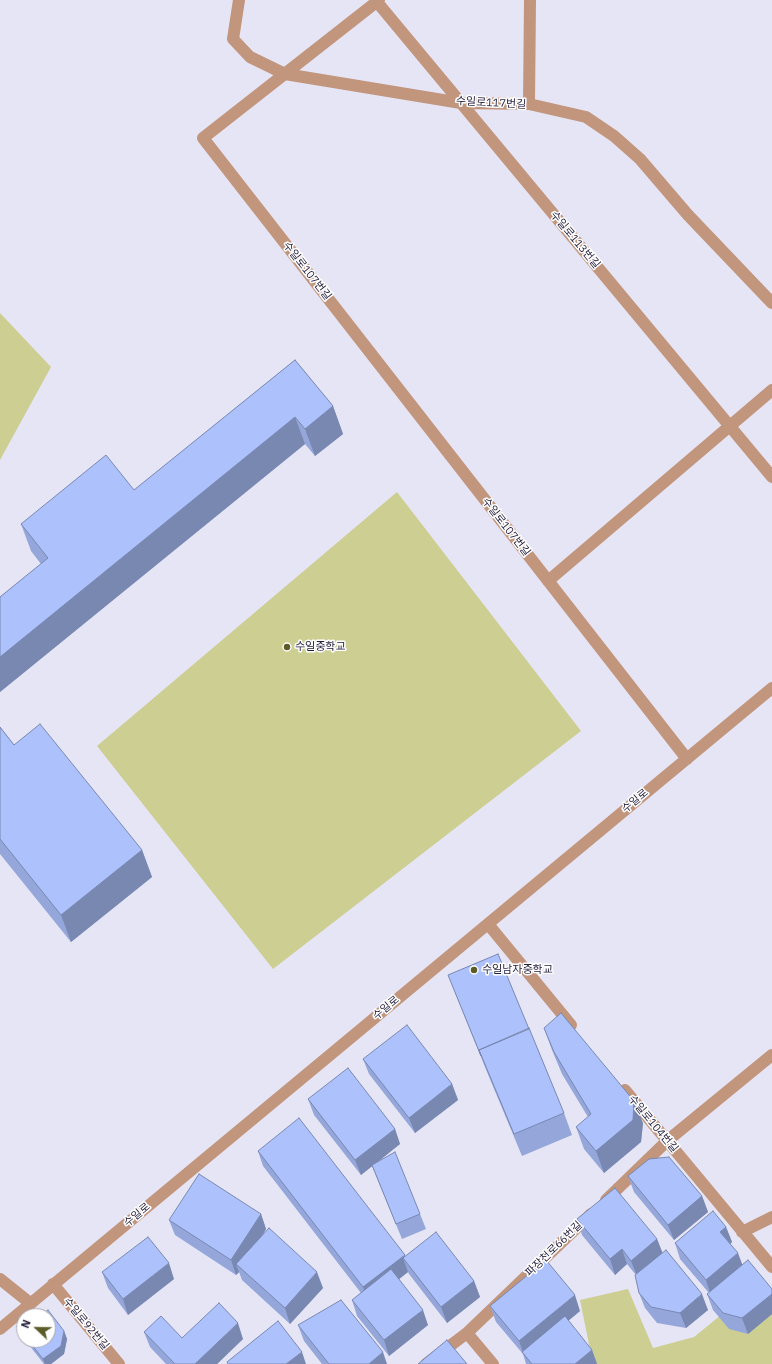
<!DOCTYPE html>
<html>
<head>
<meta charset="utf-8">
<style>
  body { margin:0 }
  #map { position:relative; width:772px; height:1364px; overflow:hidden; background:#e6e5f5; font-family:"IBM Plex Sans",sans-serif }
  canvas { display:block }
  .north { position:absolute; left:16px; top:1308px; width:40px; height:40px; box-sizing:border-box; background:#fff; border:1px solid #a7a5b1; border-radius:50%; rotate:292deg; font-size:11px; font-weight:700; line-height:16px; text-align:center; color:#231e3c }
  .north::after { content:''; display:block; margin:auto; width:14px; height:18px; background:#5c5c29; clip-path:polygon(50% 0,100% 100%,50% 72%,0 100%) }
</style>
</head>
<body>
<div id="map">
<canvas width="772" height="1364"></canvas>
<div class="north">N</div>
</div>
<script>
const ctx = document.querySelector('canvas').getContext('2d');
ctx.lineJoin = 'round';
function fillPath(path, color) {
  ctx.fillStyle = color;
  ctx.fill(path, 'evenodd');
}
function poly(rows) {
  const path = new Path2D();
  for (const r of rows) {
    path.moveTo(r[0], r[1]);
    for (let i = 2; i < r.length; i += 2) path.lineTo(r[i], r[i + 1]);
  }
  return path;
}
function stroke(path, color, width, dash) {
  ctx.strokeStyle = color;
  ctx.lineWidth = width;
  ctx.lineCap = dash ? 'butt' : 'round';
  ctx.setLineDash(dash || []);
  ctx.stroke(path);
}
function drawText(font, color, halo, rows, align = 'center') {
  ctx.font = font + ' "IBM Plex Sans","Noto Sans KR",sans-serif';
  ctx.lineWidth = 3;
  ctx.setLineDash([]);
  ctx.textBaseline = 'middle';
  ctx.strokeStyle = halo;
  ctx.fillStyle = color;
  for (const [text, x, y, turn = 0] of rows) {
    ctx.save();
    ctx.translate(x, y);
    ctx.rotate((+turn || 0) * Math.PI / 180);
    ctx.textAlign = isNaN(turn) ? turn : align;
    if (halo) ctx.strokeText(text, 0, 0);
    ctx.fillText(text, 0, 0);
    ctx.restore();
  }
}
fillPath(poly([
  [0,313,51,367,0,460],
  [397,492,581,731,273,969,97,746],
  [759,1284,772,1300,772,1364,593,1364,580,1300,628,1289,653,1348,694,1337]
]), '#cdce91');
stroke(poly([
  [239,0,233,39,250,57,285,74,461,103,529,104,586,117,614,136,640,159,688,215,772,303],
  [379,0,203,138,687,759],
  [377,2,772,477],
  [529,104,530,0],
  [548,581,772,390],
  [488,924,571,1025],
  [625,1090,772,1267],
  [606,1200,667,1141,772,1055],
  [742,1232,772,1217],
  [0,1279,30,1303],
  [53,1284,119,1364],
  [0,1329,772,688],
  [467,1333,493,1364],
  [426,1364,467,1333,591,1214]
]), '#c2957d', 12);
fillPath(poly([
  [295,360,333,406,343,434,315,456,305,444,0,692,0,597,41,564,31,551,21,524,134,490],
  [0,727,14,745,142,850,152,877,71,942,0,854],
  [448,975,564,1113,572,1135,522,1156,487,1072],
  [544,1028,643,1123,641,1142,604,1173,584,1149,576,1127,588,1117,562,1074,552,1050],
  [363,1059,452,1084,458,1100,415,1133,369,1074],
  [308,1099,395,1129,400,1144,379,1161,420,1214,426,1229,402,1239,372,1166,361,1175,314,1115],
  [258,1151,405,1257,474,1281,480,1297,447,1323,409,1274,408,1272,399,1279,428,1325,389,1356,357,1316,352,1300,361,1293,263,1166],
  [628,1176,702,1196,708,1212,674,1240,634,1192],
  [261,1214,266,1229,264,1233,323,1288,290,1324,242,1280,239,1272,236,1275,175,1235,169,1220],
  [577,1219,657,1239,662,1252,708,1310,686,1328,657,1323,645,1308,639,1293,636,1275,627,1264,615,1275,582,1235],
  [726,1227,732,1242,730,1244,742,1265,772,1289,772,1314,748,1334,729,1329,713,1310,707,1294,709,1293,680,1259,675,1243],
  [102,1272,174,1279,128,1315,108,1288],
  [490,1306,580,1311,568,1321,592,1350,597,1364,526,1364,523,1354,496,1322],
  [298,1325,387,1364,322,1364,304,1341],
  [64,1331,67,1339,64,1354,51,1364,44,1364,25,1340,48,1340],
  [144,1332,182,1338,243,1339,217,1364,166,1364,150,1347]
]), '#95a7da');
fillPath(poly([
  [333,406,343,434,315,456,305,429],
  [295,417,305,444,0,692,0,657],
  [142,850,152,877,71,942,61,915],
  [452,1084,458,1100,415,1133,409,1118],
  [634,1101,643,1123,641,1142,604,1173,596,1151],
  [395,1129,400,1144,361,1175,355,1160],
  [702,1196,708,1212,674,1240,668,1225],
  [261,1214,266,1229,241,1269,236,1264,239,1272,236,1275,231,1260],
  [726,1227,732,1242,726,1248,720,1232],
  [657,1239,663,1254,637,1276,631,1261],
  [622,1249,627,1264,615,1275,610,1259],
  [738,1253,744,1269,711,1296,706,1280],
  [405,1255,408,1264,403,1258,408,1272,369,1303,363,1287],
  [169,1263,174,1279,128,1315,123,1299],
  [317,1272,323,1288,290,1324,285,1308],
  [474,1281,480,1297,447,1323,441,1307],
  [702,1294,708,1310,686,1328,680,1313],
  [772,1294,772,1314,748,1334,742,1318],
  [575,1295,580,1311,526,1356,524,1355,519,1341],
  [423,1310,428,1325,389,1356,384,1340],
  [238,1323,243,1339,217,1364,195,1364],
  [64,1331,67,1339,64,1354,51,1364,45,1364,43,1359],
  [592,1350,597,1364,575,1364],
  [302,1352,306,1364,286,1364],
  [383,1352,387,1364,369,1364]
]), '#7988b1');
const building = poly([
  [295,360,333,406,305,429,295,417,0,657,0,597,48,558,21,524,106,455,134,490,295,360],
  [40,724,142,850,61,915,0,839,0,727,14,745,40,724],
  [498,954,529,1029,479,1050,481,1056,448,975,498,954],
  [561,1013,634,1101,633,1120,596,1151,576,1127,591,1114,554,1052,544,1028,561,1013],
  [407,1025,452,1084,409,1118,363,1059,407,1025],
  [529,1028,564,1113,514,1134,479,1050,529,1028],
  [348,1068,395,1129,355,1160,308,1099,348,1068],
  [299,1118,405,1255,363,1287,258,1151,299,1118],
  [395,1152,420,1214,396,1224,372,1165,395,1152],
  [669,1157,702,1196,668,1225,628,1176,649,1159,669,1157],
  [199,1174,261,1214,231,1260,169,1220,199,1174],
  [615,1188,657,1239,631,1261,622,1249,610,1259,577,1219,615,1188],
  [713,1211,726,1227,720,1232,738,1253,706,1280,675,1243,713,1211],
  [269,1228,317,1272,285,1308,236,1264,269,1228],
  [436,1232,474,1281,441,1307,403,1258,436,1232],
  [148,1237,169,1263,123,1299,102,1272,148,1237],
  [666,1250,702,1294,680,1313,651,1307,639,1293,635,1275,666,1250],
  [546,1260,575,1295,519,1341,490,1306,546,1260],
  [748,1260,772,1289,772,1294,742,1318,723,1313,707,1294,748,1260],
  [391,1269,423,1310,384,1340,352,1300,391,1269],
  [341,1300,383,1352,369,1364,329,1364,298,1325,341,1300],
  [219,1303,238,1323,195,1364,175,1364,144,1332,161,1316,182,1338,219,1303],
  [48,1310,64,1331,61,1346,43,1359,28,1340,48,1340,48,1316,41,1316,48,1310],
  [565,1316,592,1350,575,1364,532,1364,522,1352,565,1316],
  [278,1321,302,1352,286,1364,228,1364,227,1362,278,1321],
  [24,1329,24,1334,22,1331,24,1329],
  [447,1340,467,1364,418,1364,447,1340]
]);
fillPath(building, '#adc2fd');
stroke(building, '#7988b1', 1);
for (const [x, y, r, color] of [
  [287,647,4,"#5c5c29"],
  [474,970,4,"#5c5c29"]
]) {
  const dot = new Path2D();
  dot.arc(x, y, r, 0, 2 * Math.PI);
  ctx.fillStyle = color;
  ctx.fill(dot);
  stroke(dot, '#fff', 1.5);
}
drawText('11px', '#231e3c', '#fff', [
  ["수일로117번길",491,103,3],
  ["수일로113번길",575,240,50],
  ["수일로107번길",307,271,52],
  ["수일로107번길",506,527,52],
  ["수일로",635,801,-40],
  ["수일로",386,1008,-40],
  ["수일로104번길",653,1124,50],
  ["수일로",137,1215,-40],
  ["파장천로66번길",554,1249,-44],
  ["수일로92번길",86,1324,50]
]);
drawText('11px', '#231e3c', '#fff', [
  ["수일중학교",295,647],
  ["수일남자중학교",482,970]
], 'left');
</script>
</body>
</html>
